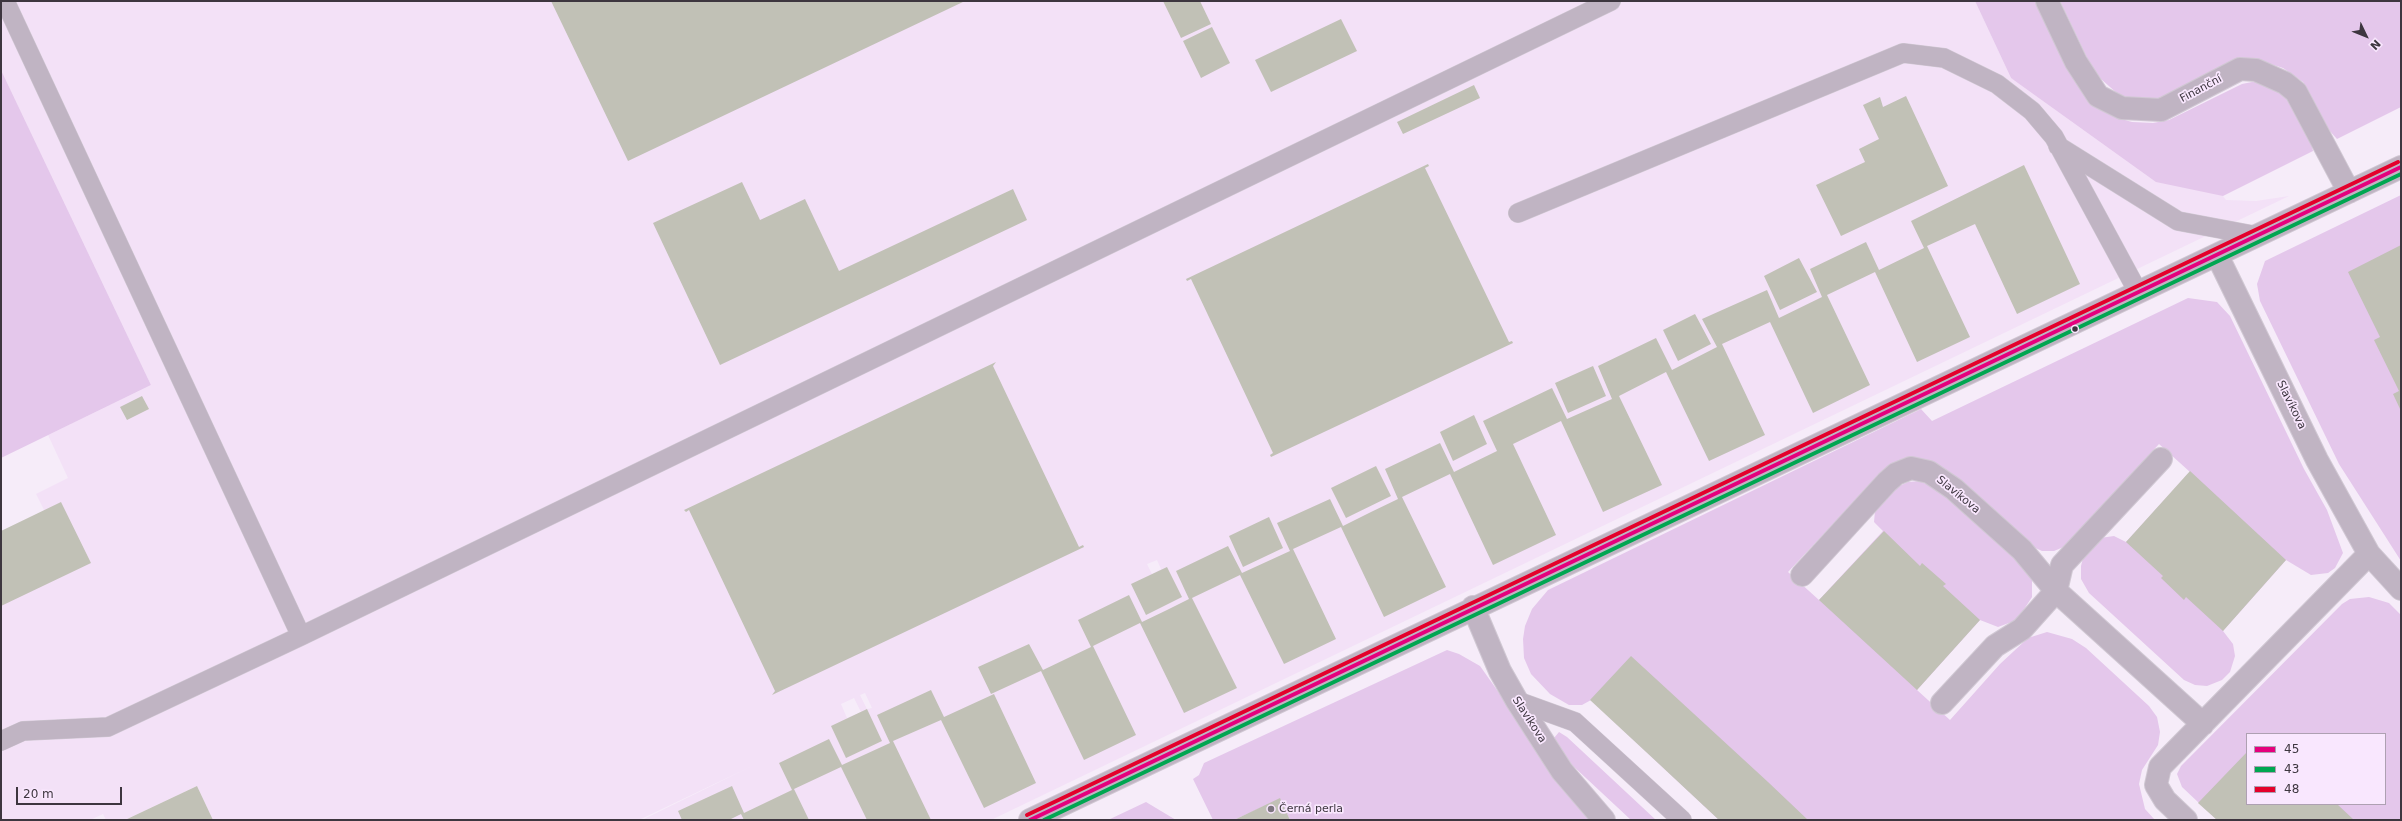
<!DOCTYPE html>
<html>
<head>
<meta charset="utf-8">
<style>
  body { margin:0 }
  #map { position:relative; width:2402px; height:821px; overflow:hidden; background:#f6ecf9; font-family:"DejaVu Sans",sans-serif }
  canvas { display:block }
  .frame { position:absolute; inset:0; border:2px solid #3d363f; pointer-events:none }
  .legend { position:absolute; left:2246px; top:733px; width:140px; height:72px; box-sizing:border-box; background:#f9e7fe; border:1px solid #aea0b2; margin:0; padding:5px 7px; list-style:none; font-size:12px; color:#3d363f }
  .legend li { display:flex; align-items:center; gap:8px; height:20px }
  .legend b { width:20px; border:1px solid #aea0b2 }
  .north { position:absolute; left:2346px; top:16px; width:40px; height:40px; -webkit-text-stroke:3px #f9e7fe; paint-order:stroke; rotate:133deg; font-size:11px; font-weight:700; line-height:16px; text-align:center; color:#3d363f }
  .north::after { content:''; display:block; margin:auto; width:14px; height:18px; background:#3d363f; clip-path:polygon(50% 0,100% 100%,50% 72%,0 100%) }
  .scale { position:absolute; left:16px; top:787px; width:106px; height:18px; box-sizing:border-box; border:2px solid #3d363f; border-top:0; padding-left:5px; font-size:12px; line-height:14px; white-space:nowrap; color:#3d363f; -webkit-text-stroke:3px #f9e7fe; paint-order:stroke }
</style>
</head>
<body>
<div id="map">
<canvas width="2402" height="821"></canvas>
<div class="frame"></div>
<ul class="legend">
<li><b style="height:5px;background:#e5007d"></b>45</li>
<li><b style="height:5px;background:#00a651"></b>43</li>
<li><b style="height:5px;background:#e4002b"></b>48</li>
</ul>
<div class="north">N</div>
<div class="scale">20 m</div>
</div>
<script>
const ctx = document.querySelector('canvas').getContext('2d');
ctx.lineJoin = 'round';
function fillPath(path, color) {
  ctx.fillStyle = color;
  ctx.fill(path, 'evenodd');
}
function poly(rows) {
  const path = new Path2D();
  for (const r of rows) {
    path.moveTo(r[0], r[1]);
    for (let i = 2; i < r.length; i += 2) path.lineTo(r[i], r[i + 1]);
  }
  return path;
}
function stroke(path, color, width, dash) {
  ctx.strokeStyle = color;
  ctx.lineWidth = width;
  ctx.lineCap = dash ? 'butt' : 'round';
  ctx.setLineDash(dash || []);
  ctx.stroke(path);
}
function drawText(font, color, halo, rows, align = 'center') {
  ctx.font = font + ' "DejaVu Sans",sans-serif';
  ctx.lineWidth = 3.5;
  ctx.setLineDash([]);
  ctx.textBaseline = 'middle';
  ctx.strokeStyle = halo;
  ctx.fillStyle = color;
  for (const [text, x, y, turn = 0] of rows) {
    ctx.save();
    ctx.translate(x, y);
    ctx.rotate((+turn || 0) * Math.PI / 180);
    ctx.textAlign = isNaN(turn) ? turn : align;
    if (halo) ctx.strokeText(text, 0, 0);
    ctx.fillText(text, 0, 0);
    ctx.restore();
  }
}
fillPath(poly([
  [1,1,1975,1,2011,78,2223,196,2226,200,2256,201,2289,196,991,820,642,820,752,766,639,820,213,820,197,786,125,820,106,820,103,814,90,820,1,820,1,606,44,510,36,494,68,478,48,435,151,385,1,70],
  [1157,560,1161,569,1152,574,1147,564],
  [865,693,872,708,867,709,860,695],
  [854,698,861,712,847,718,841,704]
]), '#f3e1f7');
fillPath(poly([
  [1975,1,2037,1,2118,118,2132,122,2153,123,2169,120,2242,84,2257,81,2287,96,2311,141,2313,151,2223,196,2156,182,2011,78],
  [2060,1,2401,1,2401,107,2337,139,2328,129,2303,82,2283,68,2261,61,2168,97,2150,102,2139,102,2119,95,2101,79,2090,64],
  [1,70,151,385,1,458],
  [2401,195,2401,561,2339,464,2260,301,2257,284,2265,261],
  [2188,298,2217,302,2230,316,2304,469,2327,510,2343,553,2335,568,2328,573,2311,575,2286,560,2223,631,2233,644,2235,656,2230,672,2222,680,2207,686,2195,685,2184,680,2089,593,2081,579,2081,566,2083,558,2100,538,2114,536,2126,542,2190,472,2159,444,2066,546,2054,551,2042,551,2031,546,1968,487,1935,463,1916,458,1894,463,1884,470,1788,572,1819,600,1883,531,1874,522,1875,511,1897,487,1908,482,1920,481,1946,494,2015,557,2032,578,2032,597,2017,620,1998,627,1980,620,1917,690,1950,720,2000,664,2028,638,2047,632,2072,639,2086,648,2149,706,2157,717,2160,732,2158,745,2142,770,2139,784,2145,809,2155,820,1719,820,1591,700,1582,705,1569,705,1550,694,1531,674,1524,658,1523,639,1525,626,1532,609,1548,590,1921,409,1932,421],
  [2369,597,2389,603,2401,615,2401,820,2217,820,2182,787,2177,774,2181,766,2342,604,2350,599],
  [2247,734,2385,734,2385,804,2247,804],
  [1447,650,1459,654,1480,666,1589,820,1290,820,1280,799,1234,820,1213,820,1193,779,1199,775,1204,763],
  [1559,732,1567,737,1656,820,1631,820,1572,765,1554,738],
  [1146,802,1176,820,1108,820]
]), '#e4c7eb');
fillPath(poly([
  [551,1,965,1,628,161],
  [1163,1,1200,1,1211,24,1181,38],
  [1341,19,1357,51,1271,92,1255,60],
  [1212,27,1230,63,1201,78,1183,41],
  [1474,85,1480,98,1403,134,1397,122],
  [1906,96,1948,186,1841,236,1816,185,1865,162,1859,149,1879,139,1863,105,1880,97,1883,107],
  [1428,164,1429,166,1425,168,1509,342,1512,341,1513,343,1271,457,1270,455,1273,453,1191,279,1187,281,1186,279],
  [2024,165,2080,284,2017,314,1975,224,1927,246,1970,337,1917,362,1875,272,1827,295,1870,385,1813,413,1770,322,1722,344,1765,435,1709,461,1666,372,1619,396,1662,485,1603,512,1561,421,1513,444,1556,535,1493,565,1450,474,1402,497,1446,587,1384,617,1341,527,1293,549,1336,639,1284,664,1240,575,1192,598,1237,688,1184,713,1140,623,1093,646,1136,735,1084,760,1041,671,991,694,978,667,1029,644,1043,670,1091,647,1078,620,1129,595,1142,622,1167,610,1189,599,1176,571,1228,546,1242,573,1290,551,1277,523,1330,499,1343,526,1371,512,1398,499,1385,469,1440,443,1454,472,1497,451,1483,421,1552,388,1567,419,1612,399,1598,366,1656,338,1672,370,1717,347,1702,319,1767,290,1779,318,1822,297,1810,269,1866,242,1879,270,1924,248,1911,221],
  [742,182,760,220,805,199,839,271,1013,189,1027,220,720,365,653,223],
  [2401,245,2401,411,2393,394,2399,391,2374,340,2380,337,2348,272],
  [1799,258,1817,292,1780,310,1764,276],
  [1695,314,1711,344,1678,361,1663,330],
  [996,362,993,366,1079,547,1083,545,1084,547,772,695,775,691,689,510,686,512,684,510],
  [1593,366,1606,396,1568,413,1555,383],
  [142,396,149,409,127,420,120,407],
  [1474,415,1487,444,1453,461,1440,432],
  [1376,466,1391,496,1346,518,1331,488],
  [2190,471,2286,560,2223,631,2186,597,2184,600,2161,578,2163,576,2126,542],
  [61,502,91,563,1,606,1,531],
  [1269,517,1283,548,1243,567,1229,536],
  [1884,531,1920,566,1922,563,1946,584,1943,586,1980,620,1917,690,1819,600],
  [1167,567,1182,597,1146,615,1131,584],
  [1631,656,1768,782,1808,820,1719,820,1659,764,1590,700],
  [931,690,944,717,994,694,1036,783,984,808,941,720,893,741,931,820,867,820,841,767,794,789,809,820,744,820,741,814,729,820,682,820,678,811,732,786,744,813,792,790,779,763,829,739,842,765,890,743,877,715],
  [867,709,882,741,846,758,831,726],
  [2247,752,2247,804,2337,804,2354,820,2217,820,2198,803],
  [197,786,213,820,125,820],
  [1280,798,1290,820,1234,820]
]), '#c1c1b6');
const lane = poly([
  [5,1,301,636],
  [2058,146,2178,221,2258,236],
  [1518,213,1903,53,1944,58,1997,84,2032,111,2054,137,2138,292],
  [1517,701,1575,722,1682,820],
  [1,741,23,731,108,727,301,636,1611,1]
]);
const street = poly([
  [2047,1,2076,62,2098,96,2122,108,2161,110,2240,69,2256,70,2285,83,2296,92,2349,192],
  [2217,255,2317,460,2369,554,2401,589],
  [1802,575,1887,482,1896,474,1911,468,1929,472,1954,489,2022,550,2056,591],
  [2056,591,2062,565,2161,459],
  [1473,607,1500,671,1517,701,1562,771,1604,820],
  [1942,703,1995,646,2022,629,2056,591,2203,724],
  [1030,820,2401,167],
  [2186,820,2165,800,2156,785,2160,767,2369,554]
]);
stroke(lane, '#d0c8d3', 20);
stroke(street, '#d0c8d3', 24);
stroke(lane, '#c0b4c3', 19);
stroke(street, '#c0b4c3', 22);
stroke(poly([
  [1030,820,2401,167]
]), '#e5007d', 4);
stroke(poly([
  [1044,820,2401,174]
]), '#00a651', 4);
stroke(poly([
  [1027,815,2398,162]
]), '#e4002b', 4);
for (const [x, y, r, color] of [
  [2075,329,3.5,"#3d363f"],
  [1271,809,4,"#7e7680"]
]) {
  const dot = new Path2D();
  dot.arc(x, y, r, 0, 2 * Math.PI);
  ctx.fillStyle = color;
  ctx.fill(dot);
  stroke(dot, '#f9e7fe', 1.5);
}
drawText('11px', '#3d363f', '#f9e7fe', [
  ["Finanční",2201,89,-28],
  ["Slavíkova",2291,405,64],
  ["Slavíkova",1958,495,39],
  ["Slavíkova",1529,720,57]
]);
drawText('11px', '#3d363f', '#f9e7fe', [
  ["Černá perla",1279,809]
], 'left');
</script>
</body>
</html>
